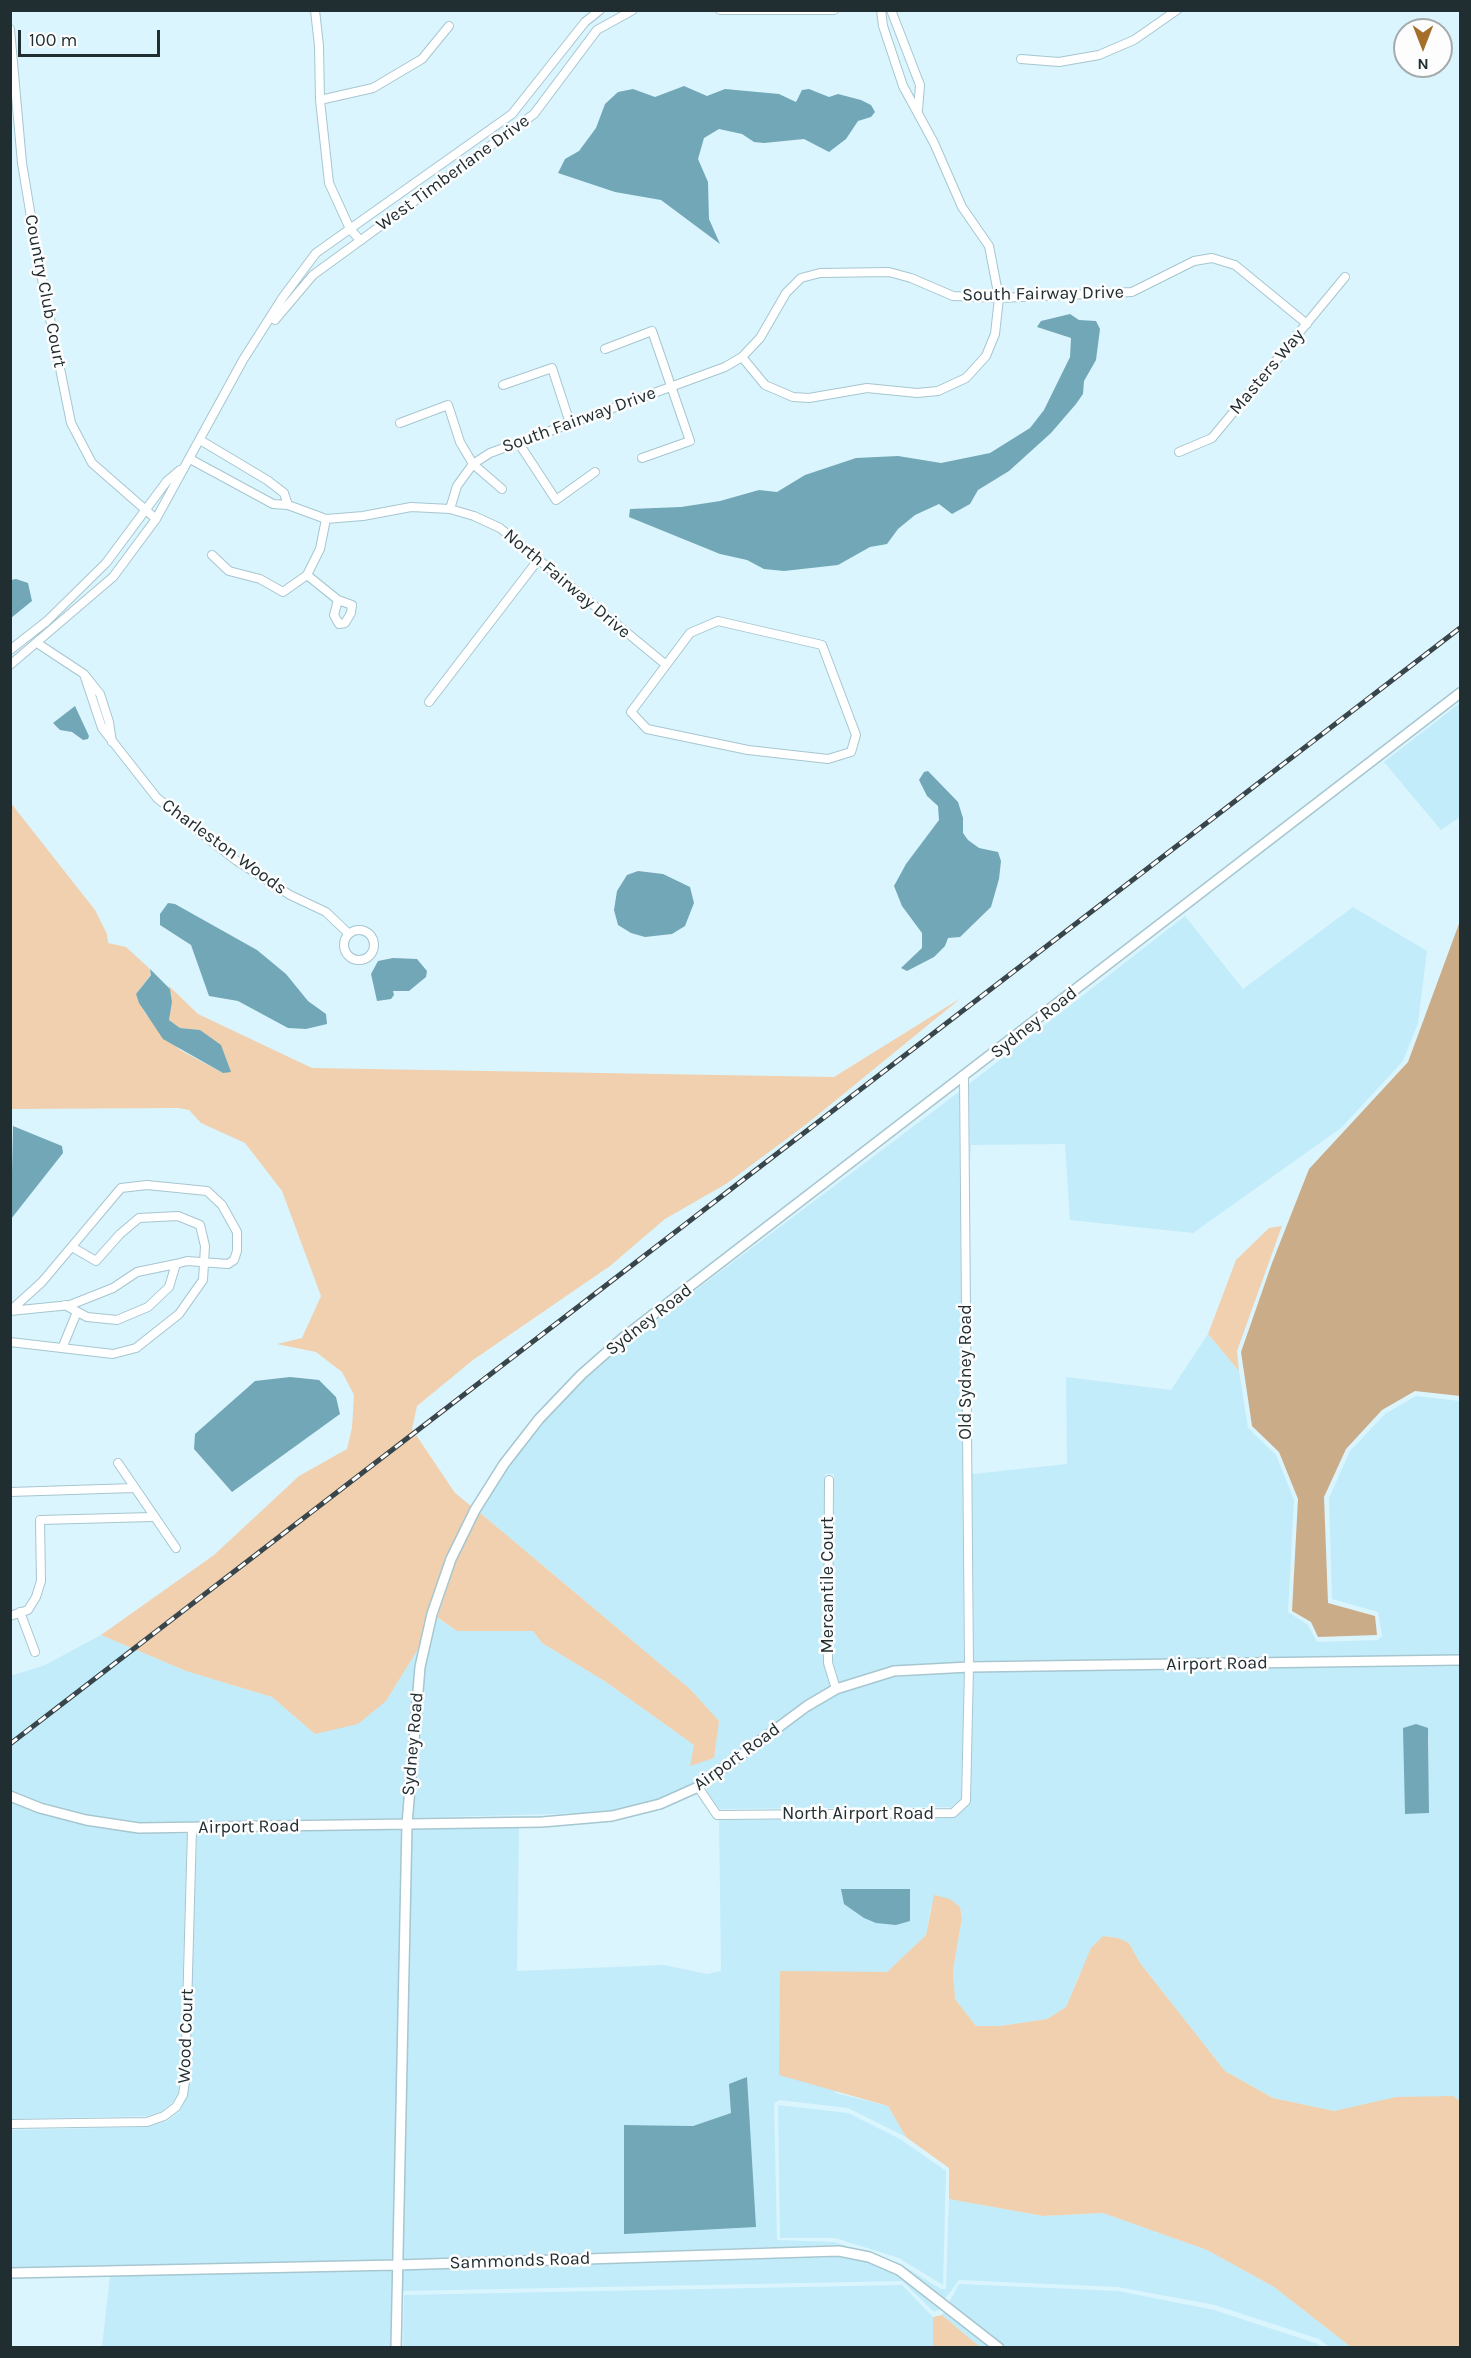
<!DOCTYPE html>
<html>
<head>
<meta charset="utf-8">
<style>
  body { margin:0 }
  #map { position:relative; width:1471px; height:2358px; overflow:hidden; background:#dbf5fe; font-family:Karla,sans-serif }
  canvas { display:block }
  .frame { position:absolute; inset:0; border:12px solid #202d31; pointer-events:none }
  .north { position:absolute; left:1393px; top:18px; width:60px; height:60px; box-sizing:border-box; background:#fdfdfd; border:2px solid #a5aaab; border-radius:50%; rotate:180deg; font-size:16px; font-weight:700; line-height:24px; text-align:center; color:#202d31 }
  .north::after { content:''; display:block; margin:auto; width:21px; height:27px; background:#a56f2a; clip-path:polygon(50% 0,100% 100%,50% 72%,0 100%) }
  .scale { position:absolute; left:18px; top:30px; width:142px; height:27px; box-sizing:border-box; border:3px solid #202d31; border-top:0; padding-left:8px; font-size:18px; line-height:21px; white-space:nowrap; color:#202d31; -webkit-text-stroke:4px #fdfdfd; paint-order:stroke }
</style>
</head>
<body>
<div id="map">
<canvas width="1471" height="2358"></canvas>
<div class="frame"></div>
<div class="north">N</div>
<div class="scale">100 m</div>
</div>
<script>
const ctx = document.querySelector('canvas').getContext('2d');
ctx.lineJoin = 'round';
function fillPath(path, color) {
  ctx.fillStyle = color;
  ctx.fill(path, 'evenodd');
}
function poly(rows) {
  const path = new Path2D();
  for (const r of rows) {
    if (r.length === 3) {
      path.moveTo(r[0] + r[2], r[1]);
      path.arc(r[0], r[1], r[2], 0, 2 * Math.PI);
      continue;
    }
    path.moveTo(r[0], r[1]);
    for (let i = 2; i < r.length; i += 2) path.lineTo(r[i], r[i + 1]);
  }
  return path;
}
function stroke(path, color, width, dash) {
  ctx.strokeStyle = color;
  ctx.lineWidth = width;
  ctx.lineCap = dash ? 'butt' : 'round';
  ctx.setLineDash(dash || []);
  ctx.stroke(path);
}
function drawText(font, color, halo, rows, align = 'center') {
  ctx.font = font + ' Karla,sans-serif';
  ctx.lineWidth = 5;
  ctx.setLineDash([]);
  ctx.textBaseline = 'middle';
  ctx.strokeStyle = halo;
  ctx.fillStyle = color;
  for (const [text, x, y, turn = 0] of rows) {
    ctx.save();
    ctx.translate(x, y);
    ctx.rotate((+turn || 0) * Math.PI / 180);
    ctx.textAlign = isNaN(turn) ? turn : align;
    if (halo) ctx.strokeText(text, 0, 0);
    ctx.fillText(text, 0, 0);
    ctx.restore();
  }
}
fillPath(poly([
  [1460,703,1460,817,1441,830,1384,762],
  [1353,907,1427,951,1418,1023,1403,1061,1341,1128,1193,1233,1070,1220,1065,1144,971,1145,970,1161,969,1084,1185,916,1243,989],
  [959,1092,964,1662,893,1666,839,1683,833,1662,834,1474,825,1474,823,1663,830,1686,804,1702,696,1782,659,1799,612,1810,584,1813,412,1818,425,1668,437,1618,457,1631,533,1631,542,1643,606,1682,694,1745,719,1721,690,1689,479,1512,508,1467,542,1423,585,1379,627,1342],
  [1208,1334,1239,1371,1248,1428,1276,1455,1294,1500,1288,1612,1308,1625,1317,1642,1378,1640,1382,1636,1378,1612,1332,1599,1329,1498,1350,1451,1385,1414,1416,1396,1460,1401,1460,1655,974,1661,972,1470,973,1474,1067,1464,1066,1377,1171,1390],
  [101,1635,186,1671,272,1697,315,1734,386,1701,420,1646,409,1725,402,1818,140,1822,87,1814,41,1802,11,1790,10,1676,45,1665],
  [1460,1666,1460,2101,1453,2096,1334,2111,1273,2098,1225,2071,1140,1963,1129,1943,1118,1938,1103,1936,1079,1975,1066,2007,1047,2019,1000,2026,976,2026,955,1999,953,1970,962,1918,960,1907,931,1906,926,1935,887,1972,780,1972,836,2093,888,2106,906,2137,848,2108,779,2100,774,2104,777,2240,834,2242,850,2247,839,2245,402,2259,412,1829,519,1827,517,1971,664,1965,707,1974,721,1971,719,1820,956,1817,971,1802,973,1672],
  [1429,1735,1429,1812,1405,1814],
  [731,2113,625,2234,624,2125,693,2126],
  [964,1673,961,1799,951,1807,719,1809,705,1789,809,1711,838,1694,894,1677],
  [11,1802,38,1813,85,1825,139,1833,187,1834,180,2080,178,2093,172,2103,162,2111,147,2116,11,2119],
  [402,1829,393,2260,11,2267,11,2130,147,2127,167,2121,179,2112,187,2098,197,1834],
  [778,2105,848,2113,900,2139,946,2171,943,2285,899,2258,835,2238,780,2238],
  [949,2199,1043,2216,1103,2213,1207,2250,1274,2287,1351,2347,1329,2347,1319,2339,1215,2305,1118,2287,959,2280,945,2299,902,2265,892,2261,897,2262,941,2289,946,2289],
  [839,2257,868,2262,896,2275,940,2309,934,2312,902,2281,402,2291,402,2270],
  [392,2271,391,2347,102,2347,110,2276],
  [959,2284,1118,2291,1214,2310,1318,2344,1322,2347,980,2347,942,2315],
  [902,2285,933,2317,933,2347,403,2348,404,2295]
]), '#c2ecfa');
fillPath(poly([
  [10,802,95,910,107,934,108,943,126,947,150,969,151,974,136,994,145,1013,180,1050,223,1073,200,1030,180,1028,169,1020,172,1002,169,986,198,1014,312,1068,834,1077,961,998,808,1123,726,1184,665,1219,610,1266,473,1360,417,1406,412,1429,455,1493,471,1506,447,1557,428,1612,420,1646,386,1701,358,1724,315,1734,272,1697,186,1671,101,1635,214,1555,299,1476,347,1449,352,1428,354,1395,342,1372,316,1352,277,1344,302,1338,321,1296,282,1191,245,1143,201,1123,189,1110,178,1108,11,1109],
  [1282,1226,1237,1351,1239,1371,1208,1334,1236,1260,1269,1228],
  [479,1512,690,1689,719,1721,714,1758,690,1766,694,1745,606,1682,542,1643,533,1631,457,1631,438,1618,436,1621,456,1561],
  [934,1895,950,1899,960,1907,962,1918,953,1970,955,1999,976,2026,1000,2026,1047,2019,1066,2007,1091,1948,1103,1936,1118,1938,1129,1943,1140,1963,1225,2071,1273,2098,1334,2111,1396,2097,1453,2096,1460,2101,1460,2347,1351,2347,1274,2287,1207,2250,1103,2213,1043,2216,949,2199,949,2168,906,2137,888,2106,779,2075,780,1971,887,1972,926,1935],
  [942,2315,980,2347,933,2347,933,2317]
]), '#f0d0ae');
fillPath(poly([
  [1460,921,1460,1396,1415,1391,1382,1410,1346,1449,1324,1497,1328,1603,1375,1616,1377,1635,1318,1637,1311,1622,1292,1611,1298,1499,1279,1452,1252,1426,1241,1352,1272,1263,1309,1169,1408,1062]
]), '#cbac89');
fillPath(poly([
  [684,86,707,96,725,89,779,94,796,102,802,90,809,89,829,97,838,94,861,100,871,105,875,112,871,117,858,121,846,139,829,152,804,139,764,143,754,142,742,134,719,129,704,138,698,159,708,182,709,219,720,244,661,200,615,192,558,173,565,159,579,151,596,128,605,104,618,92,633,89,655,97],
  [1070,314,1079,320,1096,321,1100,329,1096,360,1084,381,1083,394,1076,404,1051,433,1009,471,978,490,970,504,952,514,939,504,915,515,898,529,887,544,870,547,838,565,784,571,764,569,747,560,720,554,629,517,630,509,681,507,720,501,759,490,777,492,805,475,856,458,898,456,941,463,990,453,1030,428,1044,410,1070,357,1071,338,1037,327,1041,321],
  [16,579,28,583,32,601,11,618,11,580],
  [75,706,89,736,88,739,83,740,72,732,60,730,53,723],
  [928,771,958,802,963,818,963,833,968,840,979,848,998,852,1001,861,999,879,991,907,960,937,948,938,945,946,934,957,907,971,901,968,922,948,922,933,902,906,894,886,906,864,939,820,938,806,927,796,919,780,924,772],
  [638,871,663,874,690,887,694,903,685,926,672,934,645,937,631,933,618,925,614,910,617,891,627,875],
  [168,903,175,904,257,950,286,974,308,1001,326,1014,327,1024,306,1029,288,1028,238,1001,209,996,191,945,160,925,160,914],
  [393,958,417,959,427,971,426,977,409,991,393,991,394,995,391,999,377,1001,371,974,378,961],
  [150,969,170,989,172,1002,169,1020,180,1028,200,1030,221,1045,231,1072,223,1073,163,1039,139,1003,136,994,151,975],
  [13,1126,62,1146,63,1153,11,1219],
  [290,1377,319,1380,336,1397,340,1414,232,1492,194,1449,195,1434,255,1381],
  [1416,1724,1428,1728,1429,1813,1405,1814,1403,1728],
  [841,1889,910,1889,910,1921,896,1925,876,1923,864,1918,844,1904],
  [747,2077,756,2227,624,2234,624,2125,693,2126,731,2113,729,2084]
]), '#72a7b7');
const minor = poly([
  [315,10,319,46,320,100,329,183,350,229,360,240],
  [720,10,834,10],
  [891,10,920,85,918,110],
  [10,29,22,163,38,259,71,423,92,463,156,519],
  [1021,59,1059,62,1099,55,1134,40,1177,10],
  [320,100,373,88,422,59,449,26],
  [275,320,313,275,534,114,597,30,633,10],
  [605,349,652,331,690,441,642,458],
  [742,357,765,385,793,397,809,398,867,388,917,393,938,391,966,378,986,356,995,334,999,298,989,246,962,207,934,143,903,86,883,26,881,10],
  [503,385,552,368,570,423],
  [400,423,448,405,460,442,473,464,502,489],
  [200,440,267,480,284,493,288,505],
  [518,442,556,500,595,472],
  [1179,452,1212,438,1345,277],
  [190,459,273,504,288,505,326,519,363,516,411,507,450,509,474,516,500,528,665,664],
  [450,509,457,486,473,464,490,453,725,367,742,357,760,338,786,293,801,278,820,273,889,272,911,278,953,296,999,298,1132,292,1194,261,1212,258,1235,265,1307,324],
  [212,555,229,571,260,579,283,592,307,575,320,549,326,519],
  [307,575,338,600,334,615,339,624,345,623,351,613,352,605,338,600],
  [718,621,822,645,856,735,851,752,828,759,748,750,647,729,631,712,690,633,718,621],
  [37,643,84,674,100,694,109,722,112,742],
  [10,650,47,621,106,563,167,481,180,470],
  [10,665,113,577,156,519,243,360,283,297,316,253,512,114,585,22,600,10],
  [84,674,102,728,157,798,237,861,290,895,326,912,349,934],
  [429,702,538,560],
  [359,945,15],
  [65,1305,87,1317,117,1320,148,1307,169,1287,176,1264],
  [10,1311,42,1282,121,1188,147,1185,207,1191,222,1205,237,1232,237,1251,234,1260,228,1264,187,1261,176,1264,137,1272,113,1288,70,1305,10,1311],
  [10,1342,113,1354,136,1348,179,1314,203,1280,205,1246,200,1225,178,1216,139,1218,120,1234,96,1261,72,1247],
  [63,1346,77,1312],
  [118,1463,176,1548],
  [829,1480,828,1663,836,1689],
  [10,1492,134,1488],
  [20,1612,35,1652],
  [10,1616,28,1610,36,1597,41,1581,40,1520,152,1517],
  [698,1787,717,1815,953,1813,966,1801,969,1667,964,1077],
  [10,2124,147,2122,164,2116,176,2107,183,2095,185,2081,192,1829]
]);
const tertiary = poly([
  [10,1796,40,1808,86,1820,139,1828,542,1822,612,1816,660,1804,698,1787,807,1706,836,1689,894,1671,969,1667,1460,1660],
  [10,2273,397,2265,839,2251,869,2257,899,2270,999,2348],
  [396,2348,407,1824,420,1667,432,1614,451,1559,475,1510,504,1464,539,1419,581,1375,624,1337,1460,693]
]);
stroke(minor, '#a6c6d0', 10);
stroke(tertiary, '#a6c6d0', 12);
stroke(minor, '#fff', 8);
stroke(tertiary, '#fff', 9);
const rail = poly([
  [10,1744,1460,628]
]);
stroke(rail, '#38464b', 5);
stroke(rail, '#fdfdfd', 3, [9]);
drawText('18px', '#202d31', '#fdfdfd', [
  ["West Timberlane Drive",453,173,-36],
  ["Country Club Court",45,291,79],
  ["South Fairway Drive",1043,294,-1],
  ["Masters Way",1267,372,-50],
  ["South Fairway Drive",579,420,-20],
  ["North Fairway Drive",567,584,40],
  ["Charleston Woods",224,847,36],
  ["Sydney Road",1034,1023,-38],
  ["Sydney Road",649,1320,-38],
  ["Old Sydney Road",966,1372,-90],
  ["Mercantile Court",828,1585,-90],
  ["Airport Road",1217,1664,-1],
  ["Sydney Road",413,1744,-85],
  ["Airport Road",737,1757,-36],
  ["North Airport Road",858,1814],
  ["Airport Road",249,1827,-1],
  ["Wood Court",186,2036,-88],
  ["Sammonds Road",520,2261,-2]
]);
</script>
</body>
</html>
